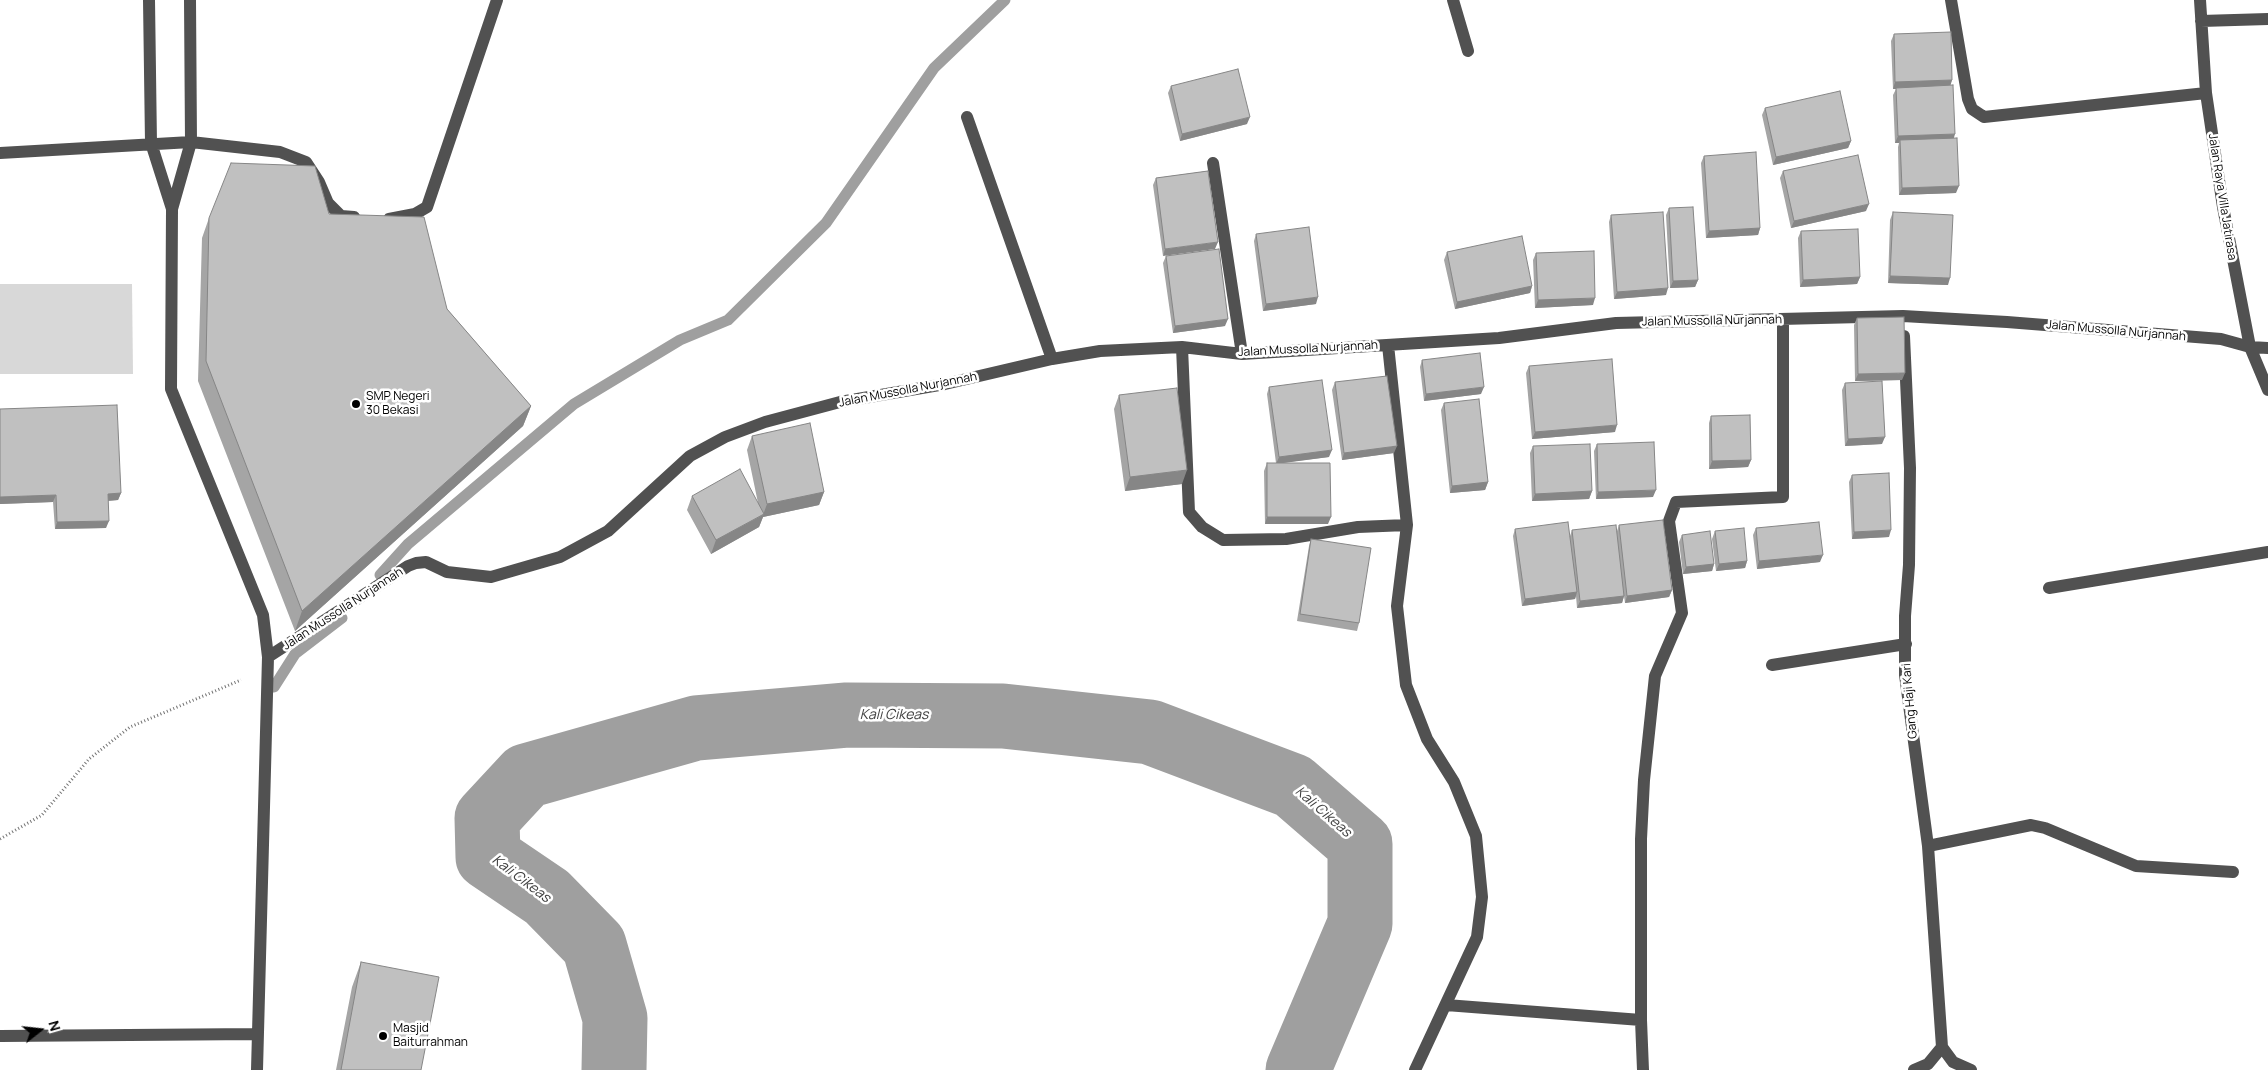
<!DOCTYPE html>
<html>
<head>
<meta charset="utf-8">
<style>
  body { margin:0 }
  #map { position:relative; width:2268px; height:1070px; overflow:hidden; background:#fff; font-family:Manrope,sans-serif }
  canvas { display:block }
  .north { position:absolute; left:15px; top:1005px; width:50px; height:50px; -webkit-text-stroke:4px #fff; paint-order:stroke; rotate:74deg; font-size:14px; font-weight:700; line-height:20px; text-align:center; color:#000 }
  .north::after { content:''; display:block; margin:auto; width:18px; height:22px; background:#000; clip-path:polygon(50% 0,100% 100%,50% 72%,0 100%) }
</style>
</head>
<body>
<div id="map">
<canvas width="2268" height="1070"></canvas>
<div class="north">N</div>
</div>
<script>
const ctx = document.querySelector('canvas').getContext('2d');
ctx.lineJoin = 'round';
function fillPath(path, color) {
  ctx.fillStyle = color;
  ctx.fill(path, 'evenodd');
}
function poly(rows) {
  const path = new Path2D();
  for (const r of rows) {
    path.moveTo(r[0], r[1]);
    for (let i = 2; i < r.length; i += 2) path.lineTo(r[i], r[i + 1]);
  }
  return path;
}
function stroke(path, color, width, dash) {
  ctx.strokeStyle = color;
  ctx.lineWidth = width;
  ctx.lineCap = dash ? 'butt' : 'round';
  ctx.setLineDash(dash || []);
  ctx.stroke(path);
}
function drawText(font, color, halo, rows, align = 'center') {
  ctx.font = font + ' Manrope,sans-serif';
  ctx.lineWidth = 5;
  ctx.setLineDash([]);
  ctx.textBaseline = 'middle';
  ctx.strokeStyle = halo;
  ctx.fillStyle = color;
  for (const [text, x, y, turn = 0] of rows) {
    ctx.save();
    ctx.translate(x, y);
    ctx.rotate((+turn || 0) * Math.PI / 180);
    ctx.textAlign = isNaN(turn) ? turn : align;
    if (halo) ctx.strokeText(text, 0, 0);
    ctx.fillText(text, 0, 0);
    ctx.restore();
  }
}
fillPath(poly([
  [0,284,132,284,133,374,0,374]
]), '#d8d8d8');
stroke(poly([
  [380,575,408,544,574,404,680,340,728,320,826,223,934,68,1005,0],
  [274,687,295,654,342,618]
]), '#9f9f9f', 11);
stroke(poly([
  [614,1070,615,1018,594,945,547,897,488,857,487,818,526,776,696,728,847,715,1003,716,1150,732,1293,786,1360,844,1360,924,1298,1070]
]), '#9f9f9f', 65);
stroke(poly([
  [0,839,42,815,89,759,130,727,241,680]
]), '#737373', 3, [1, 2.5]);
stroke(poly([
  [149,0,151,143,172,209],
  [190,0,191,142,172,209,171,389,263,615,268,657,257,1070],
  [1453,0,1468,51],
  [1951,0,1968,99,1972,109,1984,117,2206,93],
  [2200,0,2206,93,2223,207,2250,347,2268,390],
  [2201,21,2268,19],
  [967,117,1052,359],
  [0,153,191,142,280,152,306,162,319,182,328,203,341,216,354,217],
  [1213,163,1242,354],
  [389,219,415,214,427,207,497,0],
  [1904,336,1910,468,1909,565,1905,616,1905,675,1928,846,1942,1047,1928,1064,1914,1070],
  [1388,345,1407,525,1397,606,1406,685,1427,739,1454,782,1476,836,1482,897,1477,937,1415,1070],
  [1182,347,1189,512,1202,527,1223,540,1286,539,1358,527,1407,525],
  [2049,588,2268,552],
  [268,657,408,566,416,563,426,562,447,572,491,577,560,557,608,531,690,456,725,437,765,422,840,402,945,384,1052,359,1100,351,1182,347,1242,354,1499,338,1616,323,1903,316,2007,322,2221,339,2250,347,2268,348],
  [1772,665,1906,644],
  [1928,846,2031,825,2045,828,2136,866,2233,872],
  [1446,1005,1641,1020],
  [0,1036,258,1034],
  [1942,1047,1953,1062,1971,1070],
  [1643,1070,1641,1020,1641,839,1644,780,1655,676,1682,613,1669,521,1676,502,1783,497,1783,319]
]), '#515151', 12);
fillPath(poly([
  [1894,34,1952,80,1950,85,1956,193,1899,195,1898,147,1899,143,1895,143,1893,95,1896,89,1893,89,1891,41],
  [1171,86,1247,124,1180,141,1168,93],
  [1765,108,1851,141,1848,148,1773,165,1762,115],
  [1704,156,1760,228,1758,235,1706,238,1701,163],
  [1208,171,1163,256,1153,185,1156,178],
  [1783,171,1866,211,1791,228,1780,178],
  [1669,208,1698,280,1695,287,1670,288,1666,215],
  [1893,212,1948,285,1888,283,1890,220],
  [329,214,447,309,531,406,523,426,295,631,198,381,202,238,209,218],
  [1611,215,1666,295,1614,299,1609,222],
  [1801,231,1860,277,1857,284,1800,287,1798,238],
  [1256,234,1316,304,1263,311,1254,241],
  [1447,252,1532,286,1530,293,1455,309,1444,260],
  [1536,253,1593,305,1535,308,1533,260],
  [1166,256,1225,326,1173,333,1163,263],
  [1857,318,1902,380,1855,381,1854,325],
  [1422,360,1481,394,1424,401,1420,367],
  [1529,366,1615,432,1532,439,1526,373],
  [1335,382,1394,453,1342,460,1332,390],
  [1845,383,1882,444,1845,446,1842,390],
  [1269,387,1329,457,1280,463,1328,524,1265,524,1264,471,1267,463,1276,463,1267,394],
  [1119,395,1182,484,1125,491,1114,409],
  [1444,403,1488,482,1485,490,1450,493,1441,410],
  [0,409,121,493,118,500,108,501,106,528,55,529,53,502,0,504],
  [1711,416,1751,460,1748,467,1709,469,1709,423],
  [752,436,824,492,819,505,763,517,759,527,711,554,687,510,692,496,758,503,747,450],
  [1597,444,1653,497,1596,499,1594,451],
  [1533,446,1592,491,1589,499,1532,501,1530,453],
  [1852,475,1889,537,1852,539,1849,482],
  [1619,525,1672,590,1669,597,1625,603,1624,596,1622,603,1577,608,1576,596,1575,599,1522,606,1513,536,1515,529,1570,536,1572,530,1617,531],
  [1756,528,1820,562,1757,569,1753,535],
  [1715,531,1747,561,1745,568,1716,571,1712,539],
  [1682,535,1714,564,1712,571,1683,574,1679,542],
  [1311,539,1359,623,1357,631,1297,621,1309,546],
  [361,962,421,1070,336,1070,352,987]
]), '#a5a5a5');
fillPath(poly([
  [1952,80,1950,87,1893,89,1895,82],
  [1250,117,1247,124,1180,141,1182,134],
  [1955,134,1953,141,1900,140,1899,143,1895,143,1898,136],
  [1851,141,1848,148,1773,165,1776,157],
  [1959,186,1956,193,1899,195,1902,188],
  [1869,204,1866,211,1791,228,1794,221],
  [1760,228,1758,235,1706,238,1709,231],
  [1218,242,1215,249,1163,256,1165,249],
  [1890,276,1950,278,1948,285,1888,283],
  [1860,277,1857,284,1800,287,1803,280],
  [1698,280,1695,287,1670,288,1673,281],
  [1532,286,1530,293,1455,309,1457,302],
  [1668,288,1666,295,1614,299,1617,292],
  [1318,297,1316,304,1263,311,1266,304],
  [1595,298,1593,305,1535,308,1538,300],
  [1228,319,1225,326,1173,333,1175,326],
  [1905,373,1902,380,1855,381,1858,374],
  [1484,387,1481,394,1424,401,1426,394],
  [531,406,523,426,295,631,302,611],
  [1617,425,1615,432,1532,439,1535,432],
  [1885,437,1882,444,1845,446,1848,439],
  [1397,446,1394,453,1342,460,1344,453],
  [1332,450,1329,457,1276,464,1279,457],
  [1751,460,1748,467,1709,469,1712,461],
  [1187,470,1182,484,1125,491,1130,477],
  [1488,482,1485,490,1450,493,1452,486],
  [1656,490,1653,497,1596,499,1598,492],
  [1592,491,1589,499,1532,501,1535,494],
  [824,492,819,505,763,517,759,527,711,554,716,540,763,515,767,504],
  [121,493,118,500,105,501,108,494],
  [56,495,53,502,0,504,0,497],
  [1267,517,1331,517,1328,524,1265,524],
  [109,521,106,528,55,529,57,522],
  [1891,530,1889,537,1852,539,1854,532],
  [1823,555,1820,562,1757,569,1759,561],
  [1747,561,1745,568,1716,571,1719,564],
  [1714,564,1712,571,1683,574,1686,567],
  [1672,590,1669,597,1625,603,1627,596],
  [1577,592,1575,599,1522,606,1525,599],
  [1624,596,1622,603,1577,608,1580,601]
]), '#868686');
const building = poly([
  [1951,32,1952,80,1895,82,1894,34,1951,32],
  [1238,69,1250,117,1182,134,1171,86,1238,69],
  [1953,85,1955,134,1898,136,1896,88,1953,85],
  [1840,91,1851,141,1776,157,1765,108,1840,91],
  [1957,138,1959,186,1902,188,1900,140,1957,138],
  [1756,152,1760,228,1709,231,1704,156,1756,152],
  [1858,155,1869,204,1794,221,1783,171,1858,155],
  [231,163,315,166,329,214,424,217,447,309,531,406,302,611,206,361,209,218,231,163],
  [1208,171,1218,242,1165,249,1156,178,1208,171],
  [1693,207,1698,280,1673,281,1669,208,1693,207],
  [1663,212,1668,288,1617,292,1611,215,1663,212],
  [1893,212,1953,215,1950,278,1890,276,1893,212],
  [1309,227,1318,297,1266,304,1256,234,1309,227],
  [1858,229,1860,277,1803,280,1801,231,1858,229],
  [1522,236,1532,286,1457,302,1447,252,1522,236],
  [1219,249,1228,319,1175,326,1166,256,1219,249],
  [1594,251,1595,298,1538,300,1536,253,1594,251],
  [1904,317,1905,373,1858,374,1857,318,1904,317],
  [1480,353,1484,387,1426,394,1422,360,1480,353],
  [1612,359,1617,425,1535,432,1529,366,1612,359],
  [1387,376,1397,446,1344,453,1335,382,1387,376],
  [1322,380,1332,450,1279,457,1269,387,1322,380],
  [1882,381,1885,437,1848,439,1845,383,1882,381],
  [1177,388,1187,470,1130,477,1119,395,1177,388],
  [1479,399,1488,482,1452,486,1444,403,1479,399],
  [117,405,121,493,108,494,109,521,57,522,56,495,0,497,0,409,117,405],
  [1750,415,1751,460,1712,461,1711,416,1750,415],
  [810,423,824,492,767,504,752,436,810,423],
  [1654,442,1656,490,1598,492,1597,444,1654,442],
  [1590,444,1592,491,1535,494,1533,446,1590,444],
  [1267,463,1330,463,1331,517,1267,517,1267,463],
  [740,469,764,514,716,540,692,496,740,469],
  [1889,473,1891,530,1854,532,1852,475,1889,473],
  [1663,520,1672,590,1627,596,1619,525,1663,520],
  [1568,522,1577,592,1525,599,1515,529,1568,522],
  [1819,522,1823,555,1759,561,1756,528,1819,522],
  [1616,525,1624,596,1580,601,1572,530,1616,525],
  [1744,528,1747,561,1719,564,1715,531,1744,528],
  [1710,531,1714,564,1686,567,1682,535,1710,531],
  [1311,539,1371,548,1359,623,1300,614,1311,539],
  [361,962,439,977,421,1070,341,1070,361,962]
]);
fillPath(building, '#c0c0c0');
stroke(building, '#868686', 1);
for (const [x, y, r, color] of [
  [356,404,5,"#000"],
  [383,1036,5,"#000"]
]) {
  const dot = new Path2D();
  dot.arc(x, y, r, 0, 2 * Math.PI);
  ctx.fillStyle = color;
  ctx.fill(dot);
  stroke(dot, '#fff', 2);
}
drawText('12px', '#000', '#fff', [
  ["Jalan Raya Villa Jatirasa",2222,197,81],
  ["Jalan Mussolla Nurjannah",1712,321,-1],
  ["Jalan Mussolla Nurjannah",2116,331,5],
  ["Jalan Mussolla Nurjannah",1308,349,-3],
  ["Jalan Mussolla Nurjannah",908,390,-11],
  ["Jalan Mussolla Nurjannah",343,609,-33],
  ["Gang Haji Kari",1910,701,-95]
]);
drawText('12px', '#000', '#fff', [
  ["SMP Negeri",366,397],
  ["30 Bekasi",366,411],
  ["Masjid",393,1029],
  ["Baiturrahman",393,1043]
], 'left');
drawText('italic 14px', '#404040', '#fff', [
  ["Kali Cikeas",894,715],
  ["Kali Cikeas",1323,812,41],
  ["Kali Cikeas",521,879,37]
]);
</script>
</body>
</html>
